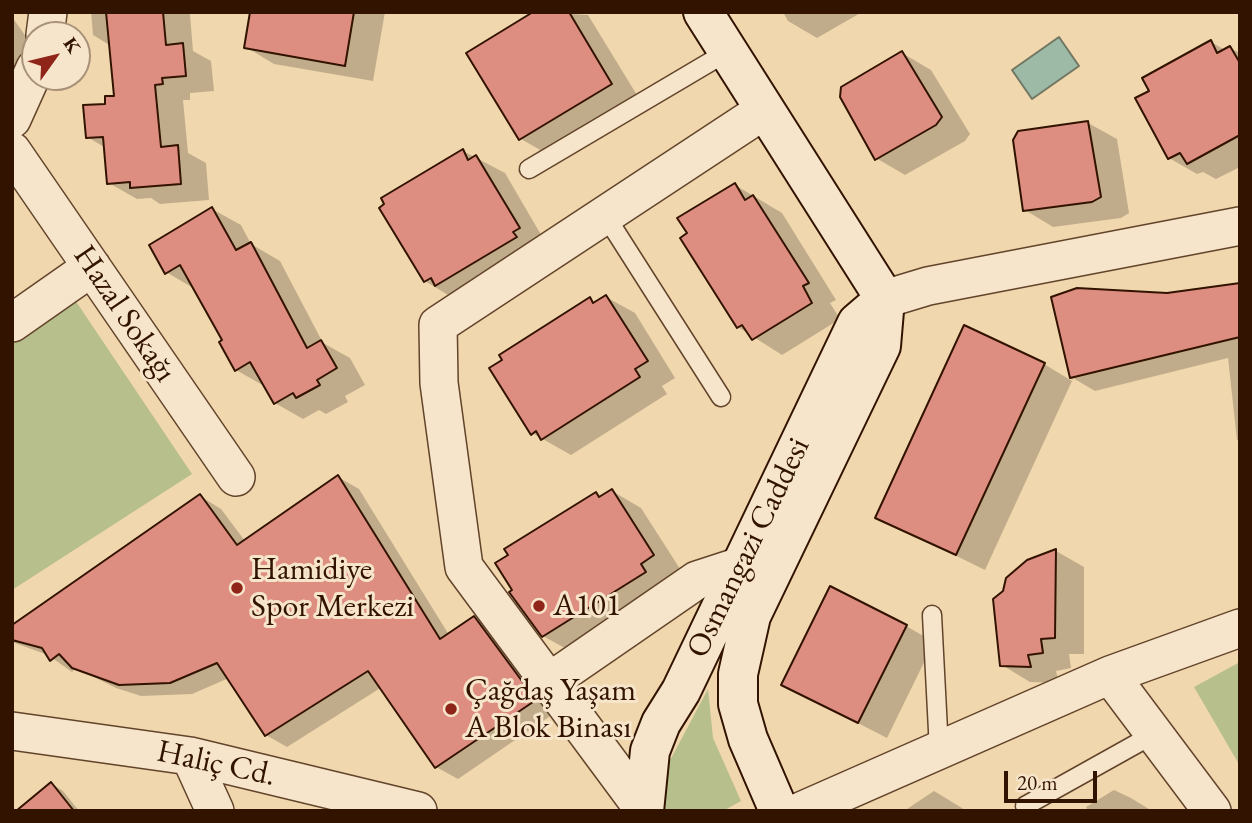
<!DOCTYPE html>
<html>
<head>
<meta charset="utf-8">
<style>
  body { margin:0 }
  #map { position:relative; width:1252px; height:823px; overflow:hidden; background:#f1d7ad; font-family:"EB Garamond",serif }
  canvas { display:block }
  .frame { position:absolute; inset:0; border:14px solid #321300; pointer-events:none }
  .north { position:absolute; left:21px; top:21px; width:70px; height:70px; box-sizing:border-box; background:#f6e5ca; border:2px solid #a89179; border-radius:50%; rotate:56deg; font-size:19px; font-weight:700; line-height:28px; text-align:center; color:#321300 }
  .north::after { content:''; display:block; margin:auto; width:24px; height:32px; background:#8f2418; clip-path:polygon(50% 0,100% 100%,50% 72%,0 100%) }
  .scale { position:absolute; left:1004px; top:771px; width:93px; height:32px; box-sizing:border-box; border:4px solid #321300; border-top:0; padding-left:9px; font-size:21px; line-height:24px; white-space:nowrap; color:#321300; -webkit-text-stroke:5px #f6e5ca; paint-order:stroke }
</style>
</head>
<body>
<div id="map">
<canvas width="1252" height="823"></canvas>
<div class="frame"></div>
<div class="north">K</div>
<div class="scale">20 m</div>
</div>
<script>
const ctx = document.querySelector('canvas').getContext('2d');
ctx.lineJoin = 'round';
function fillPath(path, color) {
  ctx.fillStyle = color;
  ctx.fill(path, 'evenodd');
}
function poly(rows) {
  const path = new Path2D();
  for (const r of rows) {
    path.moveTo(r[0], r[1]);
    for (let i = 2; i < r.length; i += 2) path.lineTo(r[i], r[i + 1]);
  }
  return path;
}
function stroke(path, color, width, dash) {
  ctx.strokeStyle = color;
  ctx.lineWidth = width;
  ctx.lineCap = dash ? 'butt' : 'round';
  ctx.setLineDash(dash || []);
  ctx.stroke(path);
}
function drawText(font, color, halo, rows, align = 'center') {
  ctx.font = font + ' "EB Garamond",serif';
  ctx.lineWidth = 6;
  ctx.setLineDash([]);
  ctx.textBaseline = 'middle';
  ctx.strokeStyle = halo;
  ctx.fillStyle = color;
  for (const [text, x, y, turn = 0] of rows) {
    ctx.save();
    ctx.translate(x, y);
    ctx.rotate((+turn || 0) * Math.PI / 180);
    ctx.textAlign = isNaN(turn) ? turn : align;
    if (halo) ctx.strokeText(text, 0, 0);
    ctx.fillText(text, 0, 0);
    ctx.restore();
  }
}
fillPath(poly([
  [73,297,192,474,12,590,12,336],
  [1240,662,1240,766,1194,687],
  [708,689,713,738,741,801,723,811,664,811,658,783]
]), '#b7bf8c');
const water = poly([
  [1059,37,1079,66,1032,99,1012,70,1059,37]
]);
fillPath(water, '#9cbaa5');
stroke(water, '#727763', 2);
fillPath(poly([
  [91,12,190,14,193,51,211,61,214,91,190,93,190,100,183,100,188,153,206,163,209,200,160,204,151,198,137,199,109,183,106,148,87,137,116,97,111,46,93,35],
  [252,12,385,12,373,81,274,64,246,47],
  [536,12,588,15,640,100,549,155,521,139],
  [783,12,862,12,817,38,788,21],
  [12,17,35,49,35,64,12,80],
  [1211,42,1225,50,1230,48,1240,53,1240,167,1216,179,1203,172,1197,174,1169,158,1151,91],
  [902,53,931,70,970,134,965,141,905,175,876,158],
  [1088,123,1117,139,1129,213,1121,218,1053,227,1025,210],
  [463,151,505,173,547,245,453,298,425,281],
  [735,185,782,213,836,300,830,303,840,319,782,355,738,327],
  [212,209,241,225,251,244,280,261,323,343,350,358,365,385,345,396,348,402,326,414,319,410,303,419,275,403,266,387,236,370,195,289,166,272],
  [1240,285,1240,441,1237,440,1228,358,1095,391,1073,378,1072,381,1053,298,1167,294],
  [606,297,635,313,675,378,662,386,667,394,571,455,532,433,590,299,596,303],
  [1044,364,1072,381,985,570,877,517],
  [338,477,359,489,449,635,474,618,495,630,556,712,458,779,436,767,382,687,287,747,266,735,229,678,192,694,141,696,116,688,76,668,72,672,48,655,12,642,12,627,200,496,221,509,245,541],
  [612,491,641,508,682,572,572,652,543,636,596,494,602,497],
  [1056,551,1084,567,1084,654,1069,654,1071,668,1056,671,1059,683,1030,682,1002,665],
  [906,626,934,642,887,738,784,685],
  [52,784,63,791,79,811,25,811],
  [1114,790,1131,798,1152,811,1088,811,1086,807],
  [934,791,962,808,964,811,904,811]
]), '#0003');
const building = poly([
  [106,12,163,12,166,45,183,43,186,76,162,78,163,84,155,85,161,147,178,145,181,184,130,188,130,182,107,184,103,137,86,138,83,105,105,104,105,96,114,96,106,12],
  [250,12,354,12,345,66,244,48,250,12],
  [533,12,569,12,612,84,519,140,466,53,533,12],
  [1211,40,1217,53,1230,46,1240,63,1240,135,1187,164,1180,153,1168,159,1135,98,1149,91,1142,78,1211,40],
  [902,51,942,117,936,125,875,160,840,97,841,87,902,51],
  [1088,121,1101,197,1092,202,1023,211,1013,140,1018,131,1088,121],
  [463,149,468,160,476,155,520,228,513,232,517,237,435,286,431,278,424,282,379,208,384,204,381,198,463,149],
  [735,183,745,200,753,195,809,283,803,286,812,303,752,340,742,325,737,328,680,238,687,233,677,218,735,183],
  [212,207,236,250,251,242,307,348,321,340,337,368,317,380,320,385,296,398,293,393,274,404,250,362,235,371,219,342,222,340,180,265,165,274,149,245,212,207],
  [1240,283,1240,337,1070,378,1051,297,1077,288,1167,293,1240,283],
  [606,295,648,361,635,369,640,377,541,440,536,431,531,435,489,368,502,360,499,355,590,297,593,303,606,295],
  [964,325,1045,363,956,555,875,518,964,325],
  [338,475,440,639,474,616,536,700,435,768,368,671,265,736,217,663,170,683,119,685,72,668,59,654,50,661,42,648,12,640,12,625,200,494,237,545,338,475],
  [612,489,654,555,641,564,646,572,542,637,509,592,512,590,495,563,508,555,504,549,596,492,599,497,612,489],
  [1056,549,1055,638,1041,639,1043,653,1028,655,1031,667,1000,666,993,599,1003,591,1006,578,1027,560,1056,549],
  [830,586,907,625,858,723,781,685,830,586],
  [51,782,74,811,16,811,51,782]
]);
fillPath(building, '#de8d81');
stroke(building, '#321300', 2);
const lane = poly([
  [529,169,727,52],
  [605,215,721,397],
  [932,615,939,750],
  [1025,806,1154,734]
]);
const street = poly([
  [45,35,48,12],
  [12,119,35,68],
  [12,151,236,477],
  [885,299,928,286,1240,226],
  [12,323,92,267],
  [1110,675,1212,811],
  [549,682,697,580,740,566],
  [12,731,190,756,418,811],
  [190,756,215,811],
  [644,810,464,567,439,383,438,325,763,111],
  [801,811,1110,675,1240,628]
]);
const secondary = poly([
  [703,12,885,299,881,346,751,616,738,674,738,704,748,739,779,811],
  [644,811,650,751,661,723,681,691,857,323,885,299]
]);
stroke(lane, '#62442b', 21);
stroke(street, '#62442b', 40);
stroke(secondary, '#321300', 42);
stroke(lane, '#f6e5ca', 18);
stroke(street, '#f6e5ca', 37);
stroke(secondary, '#f6e5ca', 38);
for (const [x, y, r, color] of [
  [237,588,7,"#8f2418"],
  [539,606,7,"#8f2418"],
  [451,709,7,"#8f2418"]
]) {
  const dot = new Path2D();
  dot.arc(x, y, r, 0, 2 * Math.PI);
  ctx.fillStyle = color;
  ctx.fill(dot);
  stroke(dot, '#f6e5ca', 2.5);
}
drawText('32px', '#321300', '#f6e5ca', [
  ["Hazal Sokağı",124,314,56],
  ["Osmangazi Caddesi",749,548,-64],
  ["Haliç Cd.",216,764,12]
]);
drawText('32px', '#321300', '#f6e5ca', [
  ["Hamidiye",251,570],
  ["Spor Merkezi",251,607],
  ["A101",553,606],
  ["Çağdaş Yaşam",465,691],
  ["A Blok Binası",465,728]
], 'left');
</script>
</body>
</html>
